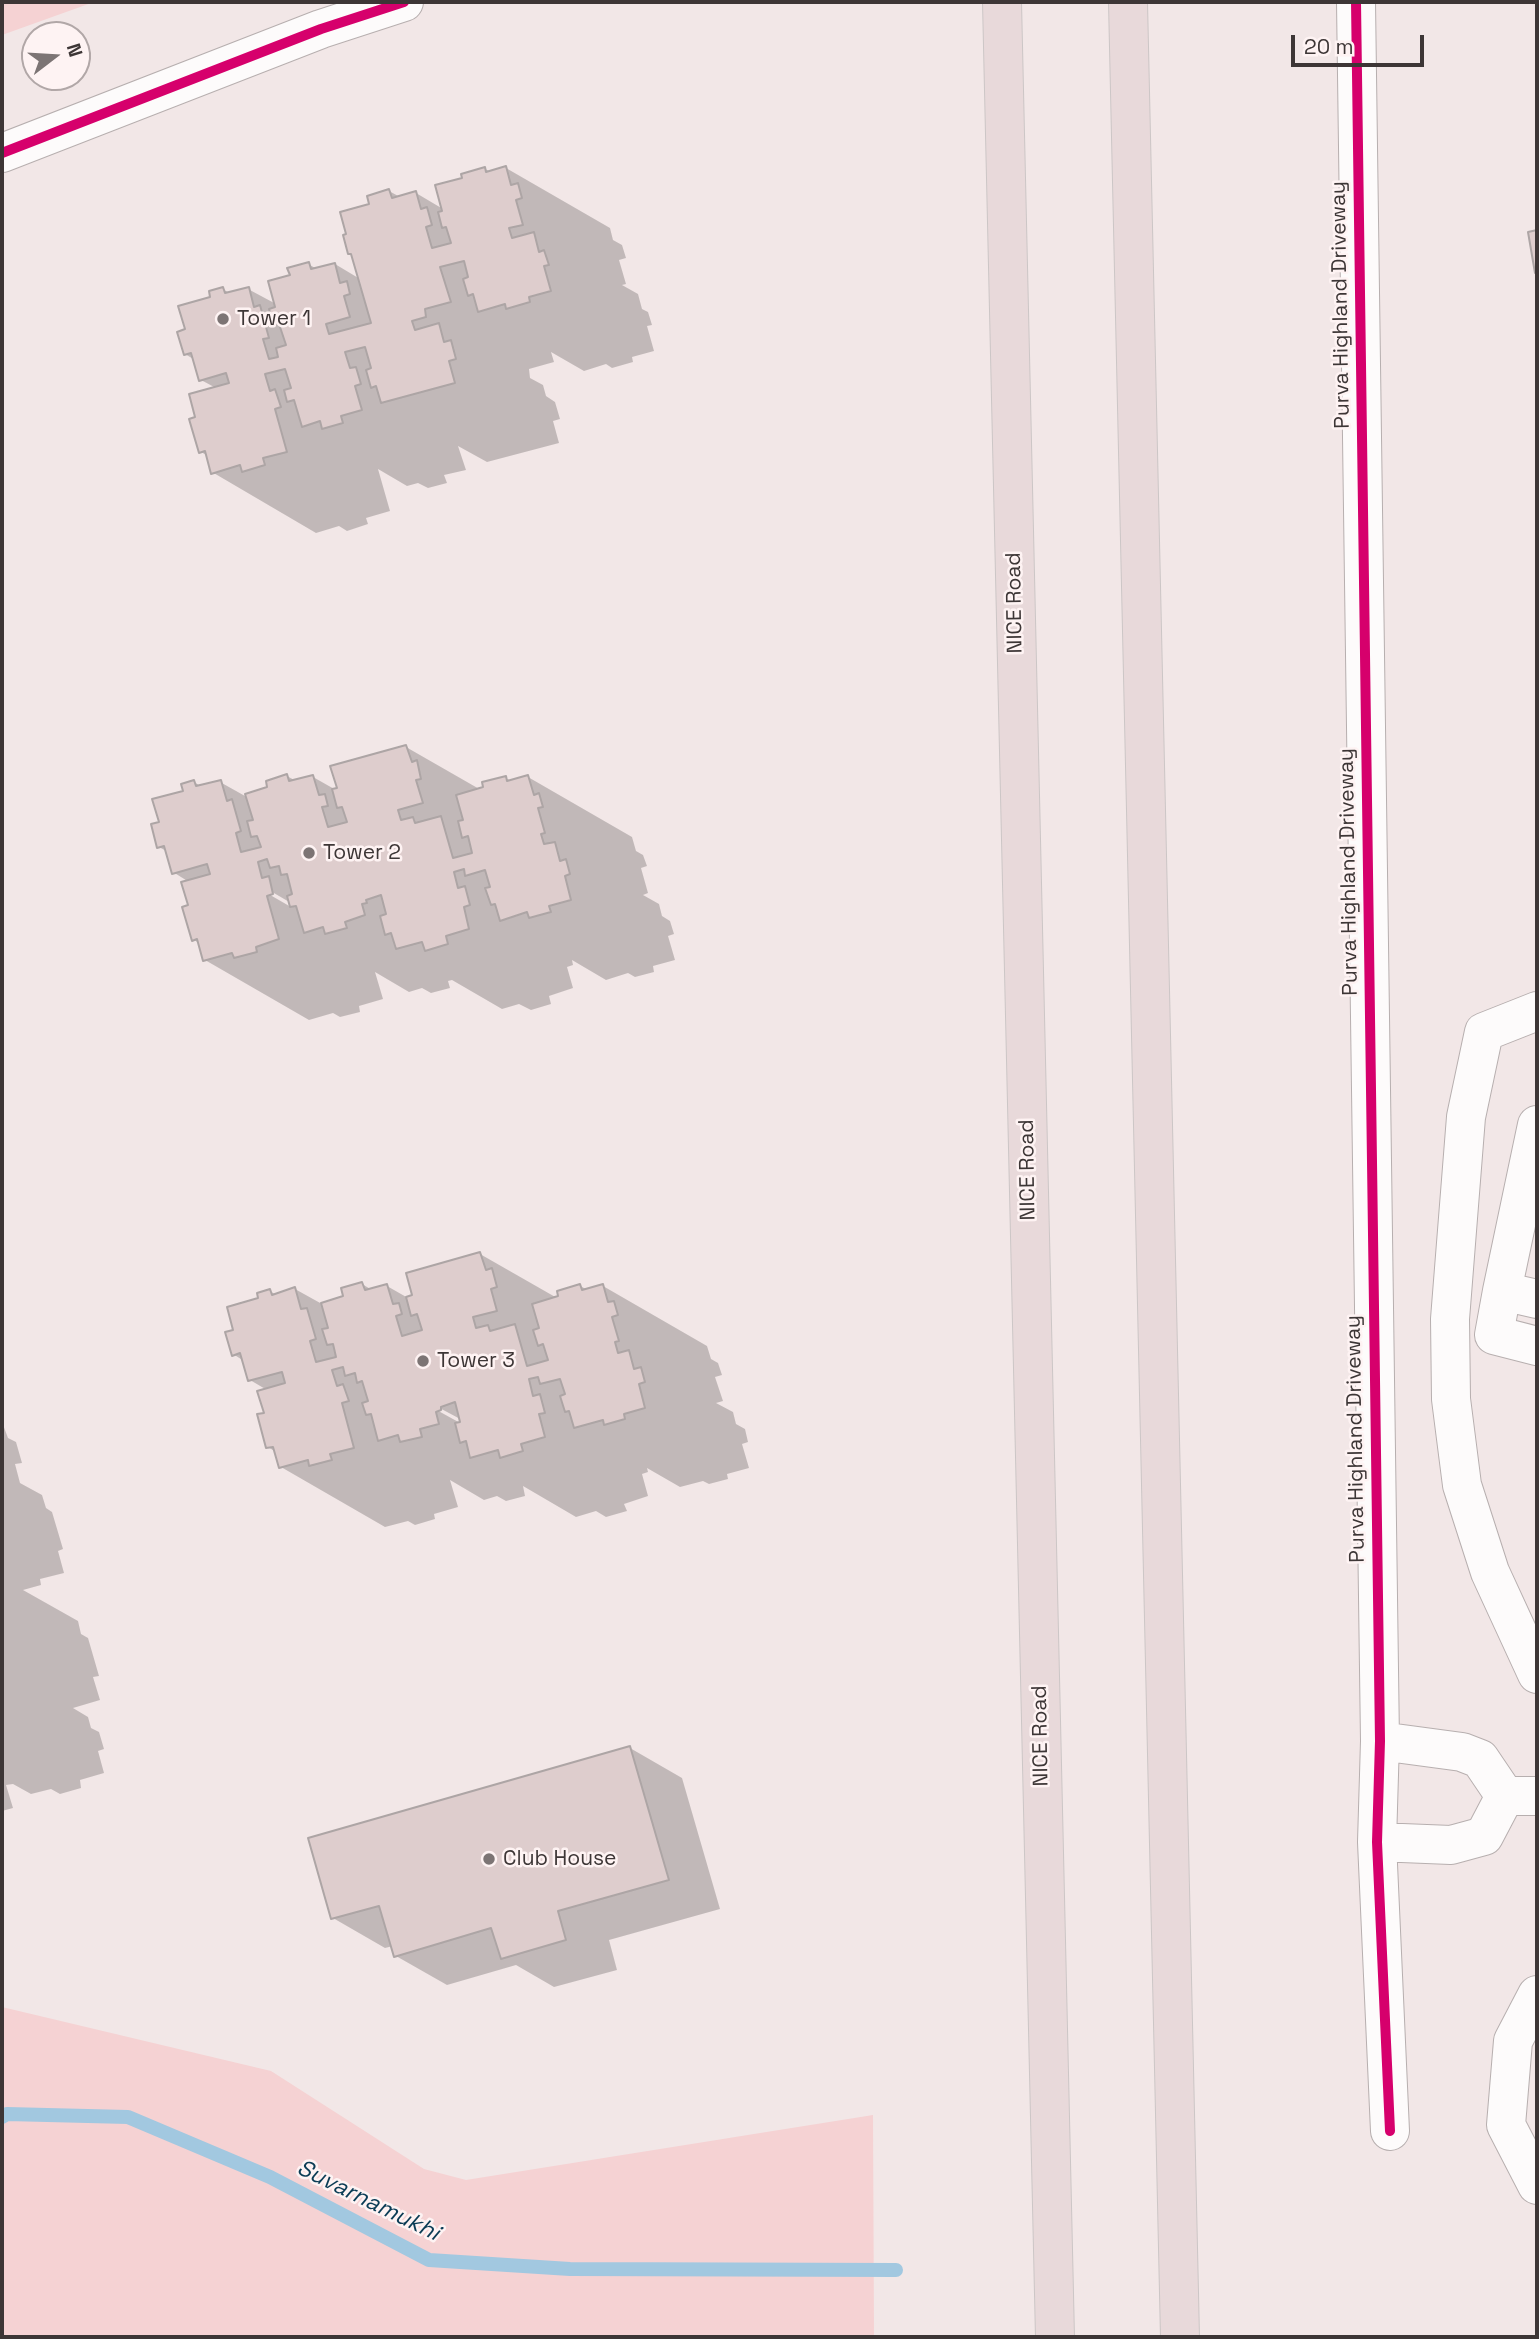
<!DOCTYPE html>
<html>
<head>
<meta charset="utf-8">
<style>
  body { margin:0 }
  #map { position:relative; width:1539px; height:2339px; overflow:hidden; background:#f2e7e7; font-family:"Space Grotesk",sans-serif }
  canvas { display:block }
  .frame { position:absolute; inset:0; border:4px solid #3d3636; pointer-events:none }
  .north { position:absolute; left:21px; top:21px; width:70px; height:70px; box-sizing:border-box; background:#fef3f3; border:2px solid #b1a7a7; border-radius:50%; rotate:73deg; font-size:19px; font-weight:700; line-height:28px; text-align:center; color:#3d3636 }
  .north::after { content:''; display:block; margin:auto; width:24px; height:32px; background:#7c7474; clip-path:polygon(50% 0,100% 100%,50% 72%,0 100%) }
  .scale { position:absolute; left:1291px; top:35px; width:133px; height:32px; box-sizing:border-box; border:4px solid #3d3636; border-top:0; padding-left:9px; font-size:21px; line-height:24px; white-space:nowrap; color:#3d3636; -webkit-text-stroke:5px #fef3f3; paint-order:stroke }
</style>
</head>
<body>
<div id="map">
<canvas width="1539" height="2339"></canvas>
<div class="frame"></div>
<div class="north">N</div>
<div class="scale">20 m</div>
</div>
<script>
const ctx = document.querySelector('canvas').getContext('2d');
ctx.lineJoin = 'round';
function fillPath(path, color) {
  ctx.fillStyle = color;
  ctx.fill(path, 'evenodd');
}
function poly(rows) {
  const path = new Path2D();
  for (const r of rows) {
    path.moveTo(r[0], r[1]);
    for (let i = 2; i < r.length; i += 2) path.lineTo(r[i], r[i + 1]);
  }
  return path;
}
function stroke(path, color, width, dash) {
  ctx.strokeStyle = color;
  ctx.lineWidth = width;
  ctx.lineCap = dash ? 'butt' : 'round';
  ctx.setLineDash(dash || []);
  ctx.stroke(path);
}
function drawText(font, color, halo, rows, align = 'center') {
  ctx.font = font + ' "Space Grotesk",sans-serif';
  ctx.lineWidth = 5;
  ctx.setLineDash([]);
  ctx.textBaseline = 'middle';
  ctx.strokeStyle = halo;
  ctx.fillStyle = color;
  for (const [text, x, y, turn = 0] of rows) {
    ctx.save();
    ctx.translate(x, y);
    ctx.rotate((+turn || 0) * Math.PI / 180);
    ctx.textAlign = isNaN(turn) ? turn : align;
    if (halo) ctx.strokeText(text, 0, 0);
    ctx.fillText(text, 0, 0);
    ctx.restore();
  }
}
fillPath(poly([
  [2,2,94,2,2,35],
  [2,2007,271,2071,424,2169,466,2180,873,2115,874,2337,2,2337]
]), '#f5d2d3');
fillPath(poly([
  [506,168,610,228,613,240,622,245,626,258,619,260,626,284,622,285,638,294,642,309,648,312,652,325,647,326,654,351,632,357,633,362,612,368,606,364,584,371,551,352,554,362,529,369,530,378,543,385,546,396,555,402,560,419,553,421,559,443,487,462,458,446,466,470,444,475,447,483,428,488,418,483,407,486,378,469,390,511,366,518,368,524,347,531,339,526,316,533,212,472,208,456,201,452,197,419,216,388,201,380,195,360,185,354,187,331,213,298,222,289,230,293,248,289,276,304,292,276,308,264,317,269,335,264,360,279,354,256,349,253,371,205,389,191,400,197,416,193,443,209,464,179,485,169,491,172],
  [406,747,481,790,505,778,512,781,528,777,632,837,636,851,643,855,647,866,641,868,648,893,643,895,659,904,662,916,670,921,674,934,668,936,675,960,653,966,654,972,635,977,628,973,606,980,572,960,573,965,567,967,573,988,549,996,551,1004,531,1010,519,1004,502,1009,452,980,448,981,450,988,431,993,422,988,409,992,375,972,383,999,359,1006,360,1012,340,1017,333,1013,309,1020,205,960,200,944,193,939,189,882,173,872,168,852,159,847,161,823,194,782,202,787,220,782,245,796,270,788,287,776,296,781,313,777,336,790],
  [267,889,291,903,291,907,265,892],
  [480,1254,557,1298,580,1286,588,1290,603,1286,707,1346,711,1359,718,1363,722,1375,715,1377,723,1401,716,1403,733,1412,736,1424,745,1429,748,1442,742,1444,749,1468,727,1474,728,1479,709,1484,703,1481,680,1487,647,1468,648,1472,642,1474,648,1496,624,1504,627,1511,606,1517,596,1511,576,1517,523,1486,525,1496,506,1501,497,1496,484,1500,450,1480,458,1507,434,1514,435,1519,415,1525,408,1521,385,1527,281,1467,276,1452,268,1447,267,1390,250,1380,244,1361,233,1354,235,1331,260,1299,270,1291,276,1295,295,1289,322,1304,345,1297,362,1284,372,1290,387,1286,408,1298],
  [434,1405,462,1420,462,1424,433,1408],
  [2,1422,8,1438,16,1442,22,1463,15,1464,20,1483,42,1495,46,1508,52,1512,63,1549,58,1551,64,1573,40,1579,41,1585,23,1590,78,1621,81,1634,88,1638,99,1676,93,1677,100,1700,73,1708,88,1717,91,1728,99,1732,104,1749,98,1751,104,1773,80,1780,81,1788,60,1794,51,1789,31,1794,13,1784,6,1785,13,1808,2,1811],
  [630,1748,682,1778,720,1909,609,1940,617,1970,554,1987,516,1965,447,1985,396,1956,393,1946,385,1948,333,1918]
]), '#0003');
stroke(poly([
  [2,2117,7,2114,128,2117,270,2177,429,2260,570,2269,896,2270]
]), '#a2c8e0', 14);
const building = poly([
  [506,166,511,185,518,183,522,198,516,200,523,225,509,228,512,238,534,232,539,252,544,250,549,265,544,266,551,291,529,297,530,302,506,309,505,304,478,312,473,294,468,296,463,279,468,277,464,261,440,267,451,302,425,309,426,317,412,321,415,330,439,323,444,342,451,340,456,359,449,361,455,383,381,403,376,386,371,388,366,370,371,368,365,347,345,352,350,368,356,367,361,384,355,386,362,410,341,416,343,423,322,429,320,421,302,427,294,400,287,402,284,390,291,388,285,369,265,374,270,391,275,389,281,407,275,409,287,452,263,458,265,465,242,472,240,465,211,474,205,451,199,453,189,419,195,417,189,394,229,383,226,373,199,381,191,353,184,355,177,332,185,329,178,306,210,297,209,291,223,287,225,293,249,287,254,307,260,305,269,338,263,339,269,359,278,357,276,348,286,345,279,324,273,325,269,309,275,307,268,281,290,275,287,268,309,262,311,269,335,263,340,283,347,281,350,294,344,296,350,317,326,324,329,334,371,323,351,254,348,254,343,235,346,234,340,212,369,204,367,196,389,189,392,198,416,191,421,209,427,207,432,225,426,227,432,248,451,243,446,227,442,228,438,212,442,211,435,185,462,178,461,174,485,167,486,172,506,166],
  [1537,230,1537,273,1535,273,1528,232,1537,230],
  [406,745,412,762,417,760,421,779,416,780,423,803,398,810,401,820,413,817,415,823,441,816,453,858,472,853,468,836,462,838,458,821,463,820,456,795,483,787,482,782,506,776,507,781,528,775,534,795,539,793,543,807,538,808,545,833,541,834,544,844,555,842,560,861,566,859,570,874,565,876,571,900,549,906,551,912,529,918,527,912,500,921,495,904,491,905,485,888,490,887,485,870,465,876,464,869,454,872,458,888,465,886,470,905,464,907,469,929,446,936,448,944,425,951,422,942,396,949,391,933,385,935,380,916,386,914,381,895,366,900,367,903,362,904,365,915,345,922,347,928,325,934,323,927,304,933,296,906,290,907,287,896,292,894,287,874,281,875,279,866,270,868,267,859,258,862,262,878,269,876,273,894,267,896,279,939,256,947,257,952,234,958,232,953,203,961,197,939,192,941,182,907,188,905,181,882,210,874,207,864,172,874,164,846,157,848,151,824,159,822,152,799,183,791,181,784,194,780,196,786,221,780,227,801,232,799,241,831,236,833,241,852,261,847,257,836,251,837,247,821,253,820,245,794,267,787,266,781,287,774,289,781,313,775,319,795,325,794,328,806,322,807,328,827,347,822,342,807,337,808,332,789,337,788,330,766,406,745],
  [480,1252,486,1270,492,1268,497,1287,491,1289,497,1311,473,1317,476,1328,488,1325,490,1331,515,1324,527,1366,548,1360,543,1344,538,1346,533,1330,539,1328,532,1304,558,1296,557,1291,580,1284,582,1290,603,1284,608,1302,614,1301,618,1315,612,1317,619,1341,615,1342,618,1353,629,1350,634,1369,641,1367,645,1382,639,1384,645,1408,624,1414,625,1419,604,1425,603,1420,574,1428,569,1411,565,1412,560,1396,565,1394,560,1379,540,1384,538,1377,529,1379,533,1396,540,1394,545,1413,539,1414,545,1437,521,1444,523,1451,500,1458,498,1450,470,1458,466,1441,460,1443,455,1423,460,1422,455,1402,441,1407,441,1410,436,1412,439,1424,420,1429,422,1437,400,1442,398,1435,378,1441,371,1414,366,1415,362,1403,368,1401,362,1381,357,1383,355,1373,345,1376,343,1367,332,1370,337,1386,343,1384,349,1401,342,1403,354,1448,330,1454,332,1460,309,1466,308,1460,279,1468,273,1447,266,1448,257,1414,264,1413,257,1391,285,1383,282,1372,248,1381,240,1353,232,1356,225,1332,233,1330,227,1307,258,1298,257,1293,270,1289,272,1295,295,1287,301,1309,307,1308,316,1339,310,1341,316,1362,336,1357,333,1344,327,1345,322,1329,328,1328,321,1303,343,1296,341,1288,362,1282,365,1290,387,1284,393,1304,399,1303,402,1314,396,1316,402,1336,422,1330,417,1314,411,1316,406,1297,412,1295,406,1273,480,1252],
  [630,1746,669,1880,558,1911,566,1940,501,1959,491,1928,394,1957,379,1906,331,1919,308,1838,630,1746]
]);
fillPath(building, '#decdcd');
stroke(building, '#ada5a5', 2);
const minor = poly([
  [1356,2,1380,1741,1377,1842,1390,2131],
  [2,153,321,29,404,2],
  [1537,1011,1484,1032,1466,1117,1450,1319,1451,1399,1462,1485,1490,1572,1537,1674],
  [1537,1125,1502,1291,1537,1299],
  [1502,1291,1494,1335,1537,1346],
  [1380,1741,1462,1752,1480,1759,1505,1796],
  [1505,1796,1537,1796],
  [1377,1842,1451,1845,1484,1836,1505,1796],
  [1537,1995,1513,2041,1506,2125,1537,2185]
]);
const highway = poly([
  [1002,2,1055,2337],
  [1128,2,1180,2337]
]);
stroke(minor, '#b7afaf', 40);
stroke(highway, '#ccc6c6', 40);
stroke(minor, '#fdfbfb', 38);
stroke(highway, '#e8d9da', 38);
stroke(poly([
  [1356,2,1380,1741,1377,1842,1390,2131],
  [2,153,321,29,404,2]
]), '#d6006c', 10);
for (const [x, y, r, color] of [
  [223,319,7,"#7c7474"],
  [309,853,7,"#7c7474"],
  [423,1361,7,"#7c7474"],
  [489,1859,7,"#7c7474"]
]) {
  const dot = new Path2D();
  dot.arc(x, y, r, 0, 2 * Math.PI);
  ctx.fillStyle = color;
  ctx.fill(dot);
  stroke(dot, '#fef3f3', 2.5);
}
drawText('21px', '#3d3636', '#fef3f3', [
  ["Purva Highland Driveway",1341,305,-91],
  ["NICE Road",1015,603,-91],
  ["Purva Highland Driveway",1349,872,-91],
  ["NICE Road",1028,1170,-91],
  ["Purva Highland Driveway",1356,1439,-91],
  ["NICE Road",1041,1736,-91]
]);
drawText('21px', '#3d3636', '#fef3f3', [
  ["Tower 1",237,319],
  ["Tower 2",323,853],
  ["Tower 3",437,1361],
  ["Club House",503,1859]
], 'left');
drawText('italic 23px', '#0b3c55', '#fef3f3', [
  ["Suvarnamukhi",368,2201,26]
]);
</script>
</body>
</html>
